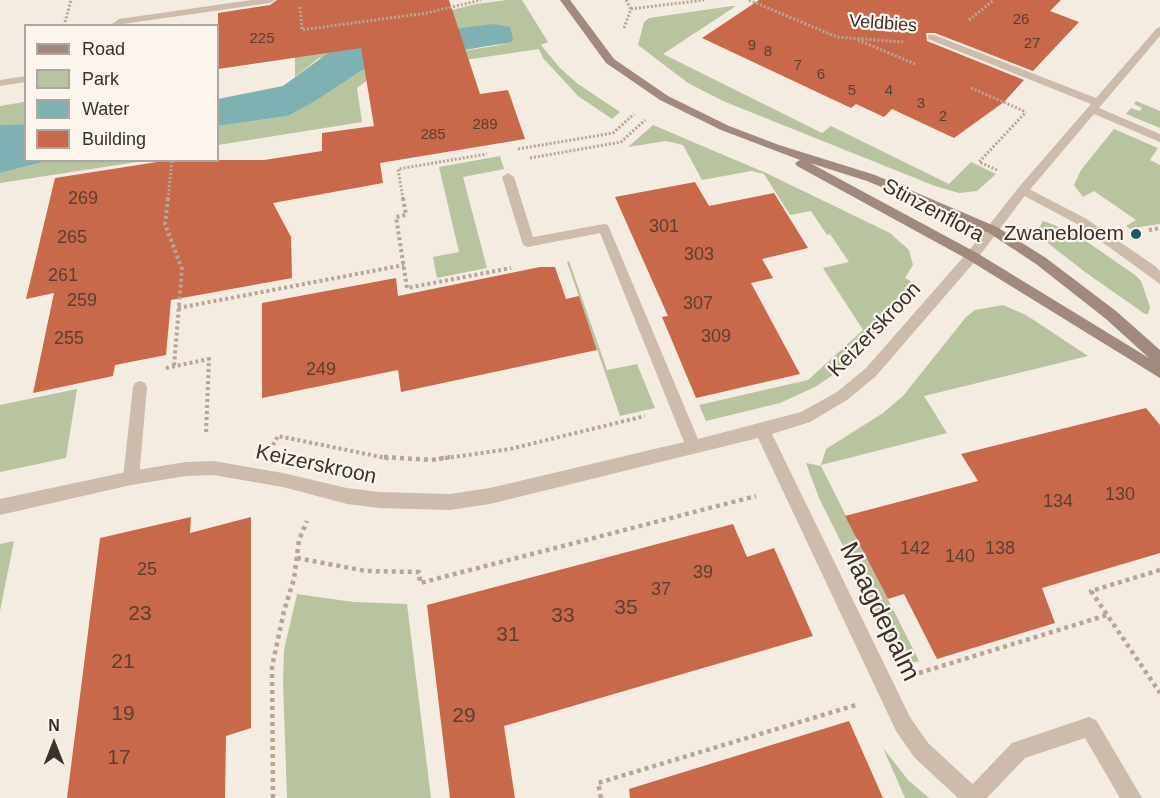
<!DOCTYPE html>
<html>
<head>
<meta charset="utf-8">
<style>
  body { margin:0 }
  #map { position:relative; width:1160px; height:798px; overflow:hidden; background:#f4ebe1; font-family:Arial,sans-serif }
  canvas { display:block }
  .legend { position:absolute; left:24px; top:24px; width:195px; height:138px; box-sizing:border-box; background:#fbf5ee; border:2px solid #aea6a0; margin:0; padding:8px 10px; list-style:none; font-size:18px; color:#3b302b }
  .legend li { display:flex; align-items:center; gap:12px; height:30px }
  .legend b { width:30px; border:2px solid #aea6a0 }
  .north { position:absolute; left:24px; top:714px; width:60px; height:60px; -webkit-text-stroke:4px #fbf5ee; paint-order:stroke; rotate:0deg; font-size:16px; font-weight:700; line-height:24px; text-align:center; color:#3b302b }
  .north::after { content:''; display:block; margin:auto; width:21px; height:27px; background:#3b302b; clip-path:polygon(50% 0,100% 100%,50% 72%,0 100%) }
</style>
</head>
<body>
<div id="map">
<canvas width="1160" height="798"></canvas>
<ul class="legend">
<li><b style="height:8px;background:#a18a7d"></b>Road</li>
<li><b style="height:16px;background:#b8c4a0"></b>Park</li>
<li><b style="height:16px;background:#7fb0b2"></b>Water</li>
<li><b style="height:16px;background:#c8694b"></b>Building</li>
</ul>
<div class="north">N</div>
</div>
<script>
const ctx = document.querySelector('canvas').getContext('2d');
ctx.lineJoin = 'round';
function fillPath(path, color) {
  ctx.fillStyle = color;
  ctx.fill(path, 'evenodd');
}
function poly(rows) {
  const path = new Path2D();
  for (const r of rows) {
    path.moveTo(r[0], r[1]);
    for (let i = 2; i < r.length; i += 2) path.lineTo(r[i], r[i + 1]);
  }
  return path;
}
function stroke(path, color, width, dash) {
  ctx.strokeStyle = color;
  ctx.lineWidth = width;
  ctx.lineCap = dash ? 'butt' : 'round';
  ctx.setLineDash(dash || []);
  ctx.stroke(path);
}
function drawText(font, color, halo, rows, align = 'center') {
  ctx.font = font + ' Arial,sans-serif';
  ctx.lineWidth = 4.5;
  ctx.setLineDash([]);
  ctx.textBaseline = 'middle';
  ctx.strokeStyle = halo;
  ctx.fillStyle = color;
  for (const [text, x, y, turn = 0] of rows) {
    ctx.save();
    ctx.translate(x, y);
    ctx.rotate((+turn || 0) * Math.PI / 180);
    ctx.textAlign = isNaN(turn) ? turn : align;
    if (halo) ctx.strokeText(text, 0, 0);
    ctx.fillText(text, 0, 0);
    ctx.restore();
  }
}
fillPath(poly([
  [507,0,522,0,548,42,541,45,560,68,578,84,620,112,612,119,578,96,543,58,539,49,377,73,357,88,362,122,218,145,218,126,288,116,314,102,361,71,379,65,506,44,319,58,295,77,295,34,428,16,476,4],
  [732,6,736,6,663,54,822,133,831,126,949,184,971,162,996,174,977,191,959,193,935,186,723,101,688,83,638,45,644,22,649,18],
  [25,99,25,124,0,125,0,106,24,102],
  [1136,101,1160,111,1160,128,1126,114,1131,108,1140,111,1142,108,1134,104],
  [653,125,766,173,890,233,909,250,913,265,905,278,917,285,842,369,815,387,780,403,706,421,699,405,808,380,863,330,823,268,849,262,830,234,827,235,811,211,790,215,764,174,751,171,702,180,683,145,666,141,628,147],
  [1114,129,1158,148,1150,160,1160,165,1160,224,1139,227,1139,235,1126,226,1136,220,1094,191,1083,197,1074,185,1081,170],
  [500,156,504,169,463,177,487,268,437,278,433,257,459,252,439,167],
  [128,160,137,162,0,183,0,173,47,161],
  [1043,221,1073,232,1135,275,1141,281,1150,307,1148,314,1145,314,1085,272,1044,240,1039,228],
  [569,261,607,370,637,364,655,408,620,416,567,262],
  [1003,305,1026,315,1088,356,924,396,947,433,821,465,826,449,883,413,903,396,966,317,975,310],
  [77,389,66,458,0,472,0,405],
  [806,463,821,466,919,661,903,666,819,498],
  [14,541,0,611,0,544],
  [297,594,353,602,407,604,431,798,287,798,283,682,284,650],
  [883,748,908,780,929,798,905,798]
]), '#b8c4a0');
fillPath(poly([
  [494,24,510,27,513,39,511,42,378,65,361,71,314,102,288,116,218,126,218,99,283,86,335,48,362,40],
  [25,124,26,160,47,161,0,173,0,125]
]), '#7fb0b2');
fillPath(poly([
  [277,0,449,0,480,94,508,90,525,139,380,163,383,183,273,203,291,237,292,278,171,300,166,355,115,365,113,376,33,393,54,293,26,299,55,178,170,160,264,160,322,151,322,133,374,126,361,48,218,69,218,13,270,5],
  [759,0,1061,0,1050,11,1079,22,1033,71,935,33,926,33,927,41,1024,80,1004,102,954,138,892,109,884,117,856,104,851,108,702,38],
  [695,182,709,206,774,193,808,248,762,259,773,278,751,283,800,374,696,398,662,317,668,316,615,197],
  [540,267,555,267,566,299,579,296,597,350,401,392,398,370,262,398,262,303,396,278,398,296],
  [1146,408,1160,425,1160,553,1042,588,1055,623,937,659,904,594,888,599,845,516,978,481,961,454],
  [191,517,190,533,251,517,251,728,226,736,225,798,67,798,100,538],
  [733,524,747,557,774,548,813,636,504,726,515,798,450,798,427,605],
  [849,721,883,798,630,798,629,789]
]), '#c8694b');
stroke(poly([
  [626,0,631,9],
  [749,0,837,37,903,42],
  [300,7,302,30,427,13,481,0],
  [631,9,704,0],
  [969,20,994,0],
  [64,26,71,0],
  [624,28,631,9],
  [858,40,915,64],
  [971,88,1026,112],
  [518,149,613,133,634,114],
  [530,158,621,142,645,120],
  [997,170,979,162,1026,112],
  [168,199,172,160],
  [403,199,398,169,487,154]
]), '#b9a596', 3, [2, 2]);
stroke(poly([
  [168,198,165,224,182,269,174,366],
  [403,198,406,215,396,217,407,288,511,268],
  [1149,230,1160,228],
  [178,308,404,265],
  [166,368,209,359,206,434],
  [273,445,278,436,391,459],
  [439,459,510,449,645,416]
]), '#b9a596', 4, [3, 3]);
stroke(poly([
  [384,457,431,460,450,457],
  [297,558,366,571,419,572,420,583,756,496],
  [1160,570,1091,591,1160,693],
  [919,673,1107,615],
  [273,798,272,667,284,611,294,579,299,540,307,521],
  [601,798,598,783,856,705]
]), '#b9a596', 4.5, [4, 4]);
fillPath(poly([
  [1023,186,1085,218,1155,266,1160,271,1160,284,1077,224,1019,193,1019,187,1023,186],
  [140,381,145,383,147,387,139,478,137,483,131,485,125,483,123,478,133,387,135,383,140,381],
  [1089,717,1096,720,1142,798,1120,798,1085,738,1025,758,987,798,963,798,966,791,1012,743,1089,717]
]), '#cdbbac');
fillPath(poly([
  [251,0,275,0,270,3,109,26,119,19,251,0],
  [1160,27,1160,36,1099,108,1160,134,1160,142,1094,114,1027,193,977,259,876,376,847,400,810,422,772,434,910,717,928,743,980,791,983,798,958,798,914,757,896,731,758,438,490,504,450,510,379,508,347,504,283,487,213,475,186,476,131,485,0,515,0,499,131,471,186,462,213,461,283,473,347,488,379,492,450,494,490,488,684,442,600,233,528,247,523,245,502,177,508,173,514,177,533,237,604,224,608,225,698,439,801,412,837,392,866,368,967,253,1019,187,1091,104,928,39,928,35,934,35,1096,98,1157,28,1160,27],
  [26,76,26,82,0,86,0,80,26,76]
]), '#cdbbac');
fillPath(poly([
  [560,0,570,0,614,59,668,96,729,126,779,145,875,175,997,227,1046,258,1116,311,1160,350,1160,378,967,259,797,166,795,163,800,160,721,130,660,100,606,63,560,0],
  [810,163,867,181,989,233,1036,264,1106,319,1149,358,977,253,810,163]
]), '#a18a7d');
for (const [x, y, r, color] of [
  [1136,234,6,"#1f5a5e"]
]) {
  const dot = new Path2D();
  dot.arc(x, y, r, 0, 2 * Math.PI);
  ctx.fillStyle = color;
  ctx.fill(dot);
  stroke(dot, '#fbf5ee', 2);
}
drawText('15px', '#5e3e33', null, [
  ["26",1021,20],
  ["225",262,39],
  ["27",1032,44],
  ["9",752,46],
  ["8",768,52],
  ["7",798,66],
  ["6",821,75],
  ["5",852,91],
  ["4",889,91],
  ["3",921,104],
  ["2",943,117],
  ["289",485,125],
  ["285",433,135]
]);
drawText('18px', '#3b302b', '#fbf5ee', [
  ["Veldbies",883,24,4]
]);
drawText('18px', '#5e3e33', null, [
  ["269",83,199],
  ["301",664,227],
  ["265",72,238],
  ["303",699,255],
  ["261",63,276],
  ["259",82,301],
  ["307",698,304],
  ["309",716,337],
  ["255",69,339],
  ["249",321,370],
  ["130",1120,495],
  ["134",1058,502],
  ["142",915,549],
  ["138",1000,549],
  ["140",960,557],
  ["25",147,570],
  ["39",703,573],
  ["37",661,590]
]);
drawText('21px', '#3b302b', '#fbf5ee', [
  ["Stinzenflora",933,211,28],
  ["Keizerskroon",875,330,-46],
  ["Keizerskroon",316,465,12]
]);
drawText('21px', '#3b302b', '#fbf5ee', [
  ["Zwanebloem",1124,234]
], 'right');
drawText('21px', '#5e3e33', null, [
  ["35",626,608],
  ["23",140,614],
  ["33",563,616],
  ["31",508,635],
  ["21",123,662],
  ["19",123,714],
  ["29",464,716],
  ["17",119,758]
]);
drawText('26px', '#3b302b', '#fbf5ee', [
  ["Maagdepalm",879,612,64]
]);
</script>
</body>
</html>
